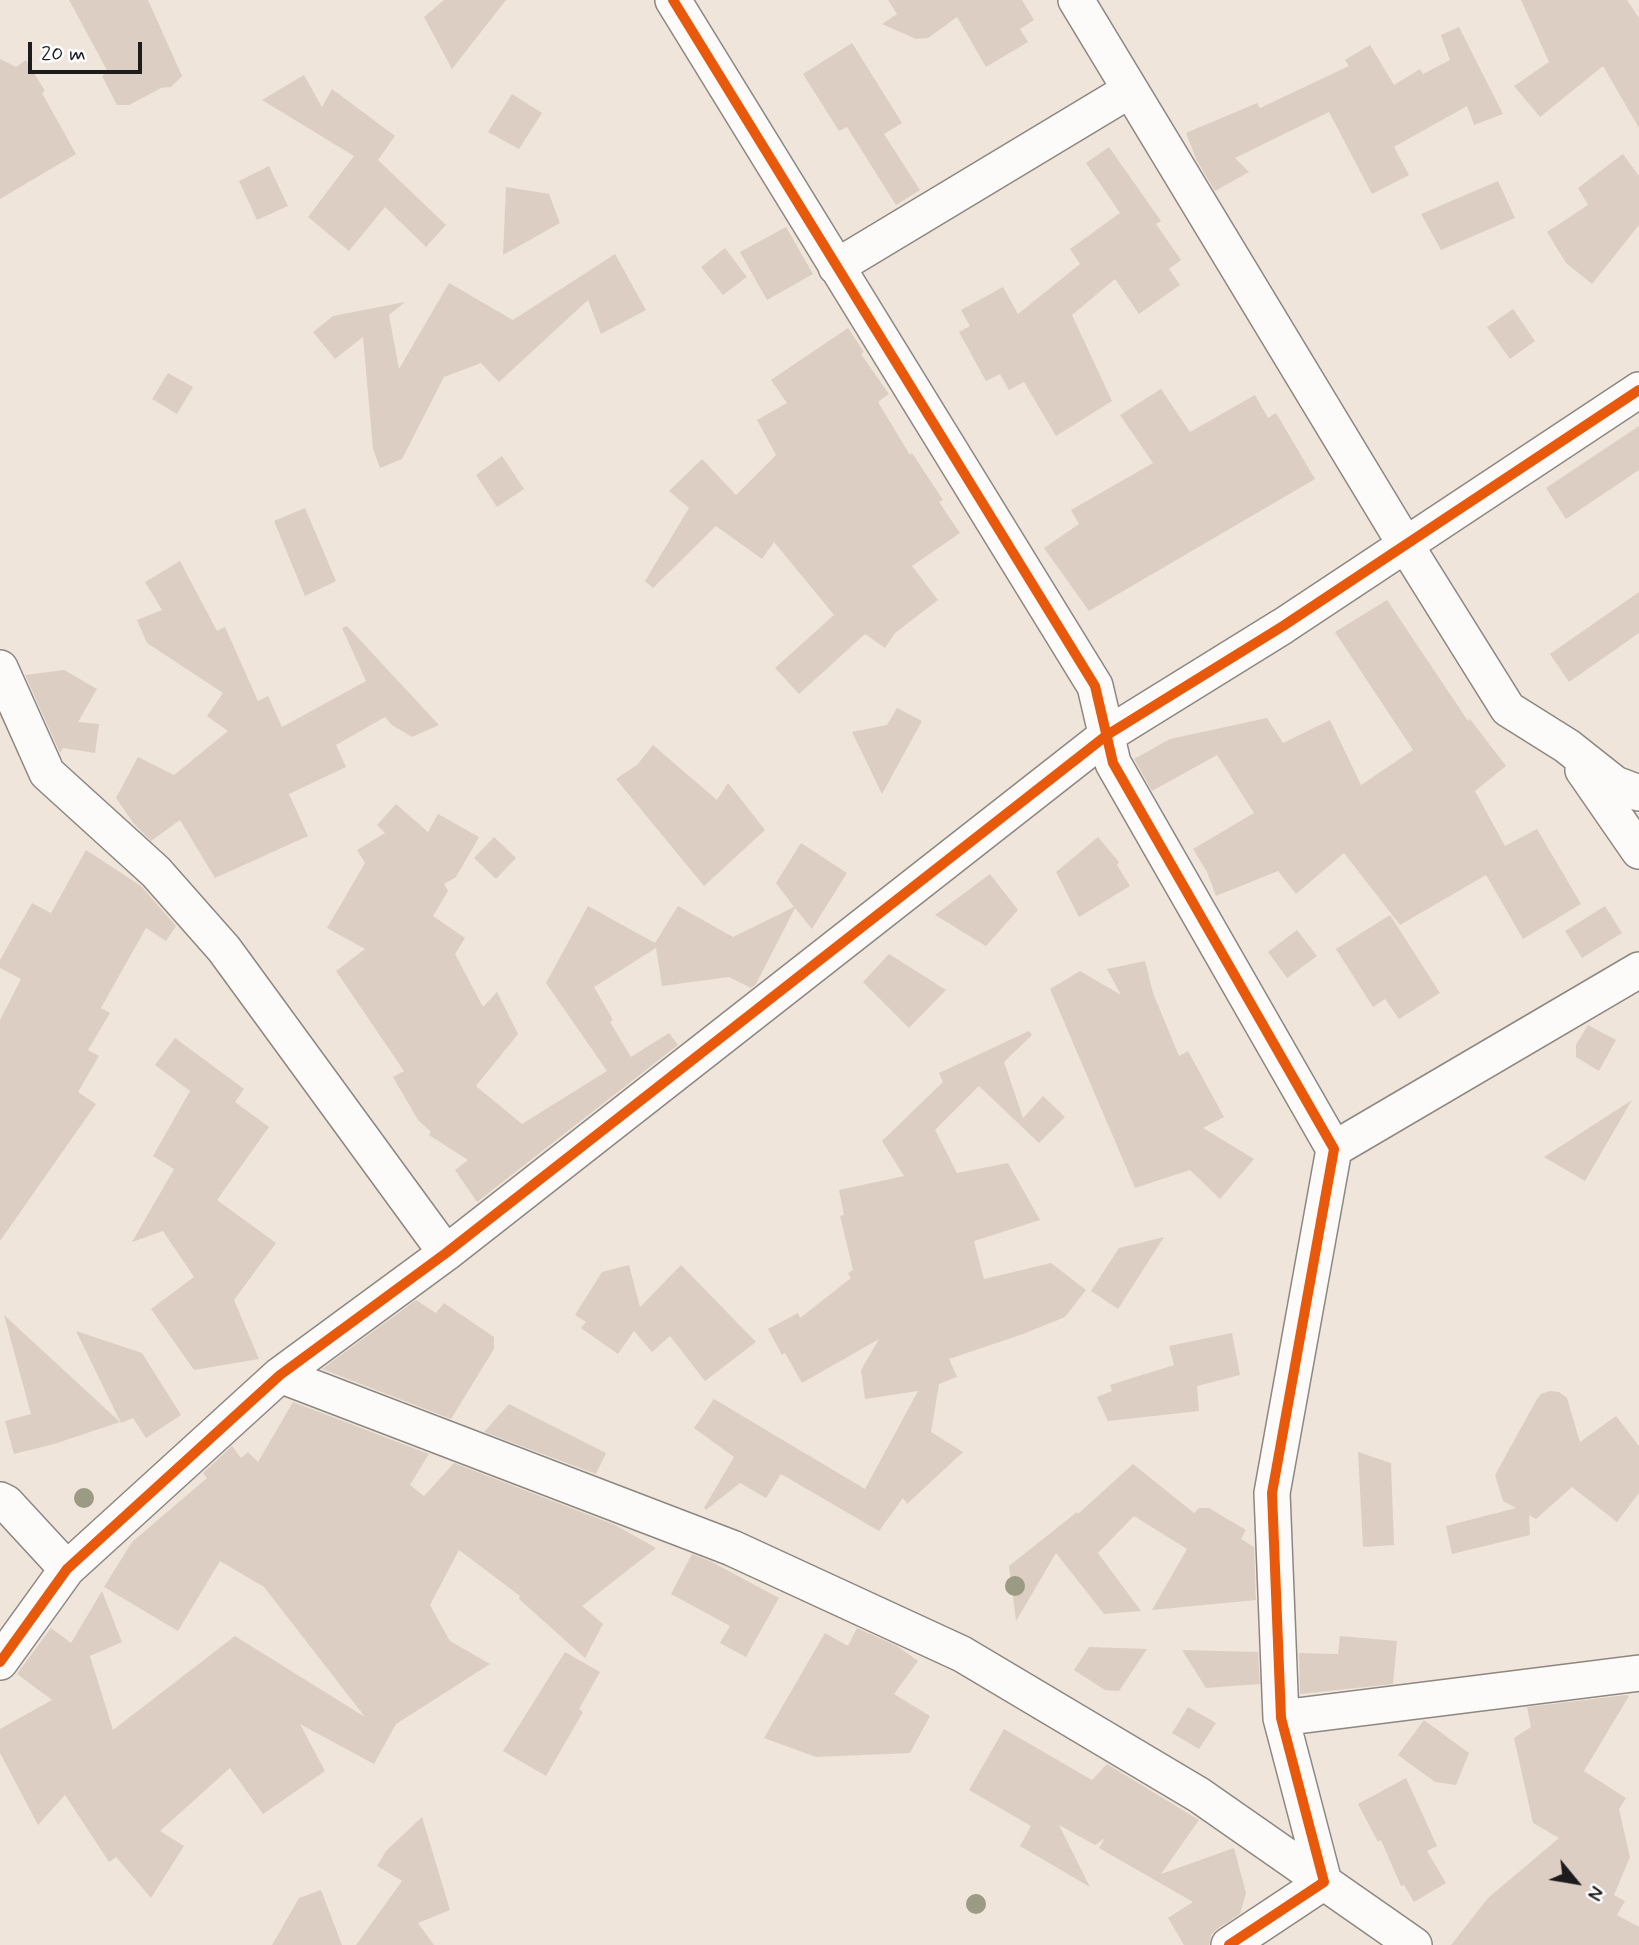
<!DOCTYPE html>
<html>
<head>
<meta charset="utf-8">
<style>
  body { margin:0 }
  #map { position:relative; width:1639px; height:1945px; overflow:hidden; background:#efe5da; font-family:Mynerve,sans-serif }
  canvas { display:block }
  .north { position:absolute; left:1541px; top:1847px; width:70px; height:70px; -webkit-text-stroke:5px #fff; paint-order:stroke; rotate:120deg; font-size:19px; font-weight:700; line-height:28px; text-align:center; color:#1c1c1c }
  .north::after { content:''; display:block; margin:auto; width:24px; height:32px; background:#1c1c1c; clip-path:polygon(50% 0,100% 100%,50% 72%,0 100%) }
  .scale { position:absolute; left:28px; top:42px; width:114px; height:32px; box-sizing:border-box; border:4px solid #1c1c1c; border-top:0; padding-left:9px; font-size:21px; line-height:24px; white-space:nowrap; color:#1c1c1c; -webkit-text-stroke:5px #fff; paint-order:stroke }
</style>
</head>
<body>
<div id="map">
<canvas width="1639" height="1945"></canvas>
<div class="north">N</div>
<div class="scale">20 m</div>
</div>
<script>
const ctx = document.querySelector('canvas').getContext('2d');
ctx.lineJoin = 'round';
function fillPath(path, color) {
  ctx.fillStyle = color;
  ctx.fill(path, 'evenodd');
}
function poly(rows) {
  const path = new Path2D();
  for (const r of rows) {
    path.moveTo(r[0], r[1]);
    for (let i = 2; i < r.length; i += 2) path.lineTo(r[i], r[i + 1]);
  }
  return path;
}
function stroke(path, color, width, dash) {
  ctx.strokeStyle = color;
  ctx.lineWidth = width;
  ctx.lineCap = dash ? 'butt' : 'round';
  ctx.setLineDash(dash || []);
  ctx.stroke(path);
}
fillPath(poly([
  [69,0,148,0,182,76,171,87,161,88,129,105,117,105,102,76,108,72],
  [444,0,506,0,452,69,424,17],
  [888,0,1022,0,1034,20,1020,29,1028,42,986,67,957,17,928,38,916,39,882,24,897,14],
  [1521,0,1627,0,1639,18,1639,128,1603,66,1540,117,1514,86,1549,62],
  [1459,27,1503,114,1474,125,1467,106,1394,147,1409,175,1372,194,1329,112,1235,158,1249,172,1215,191,1197,161,1186,133,1257,103,1260,108,1349,66,1345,60,1370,45,1394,85,1420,69,1423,74,1450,60,1441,35],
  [852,43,902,123,884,134,920,190,896,205,847,127,839,131,803,74],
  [0,59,16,67,26,60,45,91,42,93,76,154,0,199],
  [304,75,322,107,332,89,395,136,378,160,446,225,426,247,385,207,349,251,308,217,354,156,262,100],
  [512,94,542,113,519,149,488,132],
  [1109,147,1161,221,1156,224,1181,260,1169,269,1180,285,1139,314,1115,279,1072,315,1112,401,1056,436,1024,382,1009,390,1000,374,986,381,959,332,970,326,961,310,1003,287,1018,314,1080,264,1070,249,1120,213,1086,163],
  [1623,154,1639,176,1639,225,1592,284,1566,263,1547,232,1588,205,1578,188],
  [269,166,288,206,257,220,239,181],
  [1498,181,1515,218,1441,250,1421,214],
  [506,187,549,194,560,223,503,255],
  [786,227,813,274,767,300,740,252],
  [725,248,747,277,723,295,701,267],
  [615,254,646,310,601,334,588,300,499,382,481,363,444,377,402,459,380,468,373,449,363,337,335,359,313,332,333,316,405,302,389,315,399,369,449,283,513,320],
  [1513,309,1535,341,1510,359,1487,327],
  [848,328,864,352,861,354,889,394,878,402,910,455,912,453,943,500,939,502,960,533,912,566,938,600,895,633,885,648,865,634,799,694,775,668,834,615,774,542,762,559,716,526,653,588,645,581,689,508,669,491,702,459,736,495,776,455,757,420,787,403,771,380],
  [168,373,193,387,177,414,152,399],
  [1161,389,1190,432,1255,395,1268,418,1276,413,1315,479,1089,611,1044,548,1079,524,1071,510,1153,463,1120,415],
  [1639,426,1639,470,1566,519,1546,488],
  [502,456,524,489,497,507,476,475],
  [305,508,336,581,305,596,274,521],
  [180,561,217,631,225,627,258,701,268,696,282,727,366,681,342,628,347,626,439,725,412,737,392,725,385,717,336,745,346,767,289,794,308,836,215,878,180,820,151,841,134,824,116,798,138,757,174,775,228,731,207,716,223,693,147,643,137,620,162,610,145,582],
  [1639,592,1639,633,1569,682,1550,654],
  [1387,600,1468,721,1470,719,1506,766,1475,791,1505,846,1537,829,1581,904,1523,939,1486,875,1400,925,1344,853,1296,894,1278,871,1216,896,1207,872,1193,849,1254,813,1217,755,1152,791,1134,759,1170,739,1267,718,1283,743,1330,720,1361,785,1413,750,1335,632],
  [64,670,97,689,78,722,99,724,95,753,63,748,60,753,25,675],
  [897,708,922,721,882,794,852,732,887,725],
  [653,745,717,800,728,783,765,830,704,886,616,779,637,765],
  [396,804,428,832,438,814,479,837,456,877,444,884,448,891,433,916,465,938,455,954,483,1007,497,992,518,1034,476,1086,522,1124,607,1071,546,983,588,906,655,943,678,906,733,937,794,907,776,883,801,843,847,873,812,929,795,908,756,984,751,988,729,977,662,986,656,948,594,987,613,1020,610,1022,631,1057,669,1033,678,1045,477,1202,455,1170,468,1160,429,1135,431,1132,418,1120,393,1077,404,1071,336,971,365,949,327,928,365,863,357,850,385,833,377,825],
  [494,837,516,858,496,879,474,858],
  [1098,837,1119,862,1117,865,1130,886,1079,917,1056,872],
  [86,850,141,886,176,926,166,941,146,928,101,1008,110,1013,88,1050,99,1056,78,1092,96,1104,0,1241,0,1020,21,979,0,968,0,960,32,903,51,913],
  [990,874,1018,910,986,946,935,915],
  [1605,906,1622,933,1582,958,1565,931],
  [1390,915,1440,993,1399,1019,1385,999,1373,1007,1336,949],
  [1297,930,1317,956,1287,978,1268,952],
  [889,954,946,990,909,1028,863,982],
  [1145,961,1153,993,1179,1056,1188,1051,1224,1117,1203,1128,1254,1159,1220,1199,1190,1170,1135,1188,1050,989,1080,971,1121,995,1107,969],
  [1588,1025,1616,1040,1599,1071,1576,1057,1576,1045],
  [1029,1031,1032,1035,1004,1062,1023,1118,1043,1096,1065,1117,1039,1143,979,1086,935,1130,957,1173,1008,1163,1040,1220,974,1241,984,1279,1051,1263,1086,1290,1065,1317,1023,1334,949,1359,957,1377,939,1384,931,1432,963,1452,907,1504,903,1498,879,1531,781,1474,766,1498,740,1483,706,1510,704,1508,734,1457,694,1428,714,1399,865,1489,918,1391,865,1399,861,1370,879,1339,802,1383,785,1353,782,1355,768,1329,798,1313,800,1318,851,1278,848,1273,853,1270,840,1216,844,1215,839,1190,904,1176,882,1141,943,1082,939,1073],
  [175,1038,244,1089,235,1102,269,1127,217,1200,276,1243,234,1300,259,1359,194,1370,151,1309,194,1277,163,1231,132,1242,174,1169,153,1156,190,1091,155,1065],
  [1632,1100,1585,1181,1544,1157],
  [1164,1237,1118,1309,1091,1291,1119,1248],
  [629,1265,640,1307,681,1265,756,1342,705,1381,670,1336,652,1352,634,1331,618,1354,581,1328,586,1322,575,1315,602,1272],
  [416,1300,436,1313,444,1303,494,1337,494,1349,451,1419,322,1369],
  [4,1315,120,1422,54,1444,14,1454,5,1421,31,1414],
  [76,1331,142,1353,181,1415,146,1438,133,1418,121,1423],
  [1232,1333,1240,1375,1197,1386,1199,1411,1108,1421,1097,1397,1112,1391,1110,1385,1174,1365,1169,1346],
  [1550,1391,1559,1392,1567,1398,1580,1442,1616,1416,1639,1446,1639,1493,1617,1522,1572,1487,1536,1519,1529,1515,1530,1535,1452,1554,1446,1526,1516,1508,1503,1501,1495,1475,1537,1399,1541,1394],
  [293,1402,429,1454,410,1485,424,1496,454,1463,615,1525,656,1548,582,1606,603,1624,585,1658,519,1599,520,1596,459,1550,430,1605,450,1641,490,1664,396,1724,374,1764,300,1724,325,1771,263,1814,230,1768,160,1831,184,1846,151,1898,116,1857,109,1862,65,1795,38,1825,0,1753,0,1729,52,1700,17,1674,51,1628,71,1643,102,1591,122,1642,90,1656,113,1730,235,1636,365,1717,264,1587,220,1561,178,1631,104,1587,132,1542,207,1478,203,1473,232,1446,241,1458,248,1452,258,1462],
  [509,1404,606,1453,596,1474,484,1432],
  [1358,1452,1391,1463,1394,1545,1363,1547],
  [1133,1464,1194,1513,1199,1508,1209,1508,1246,1530,1241,1539,1254,1547,1256,1600,1152,1610,1187,1549,1134,1516,1098,1553,1141,1611,1104,1614,1056,1553,1016,1621,1009,1566,1077,1512,1078,1514],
  [692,1554,712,1562,779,1598,746,1657,720,1643,730,1626,671,1594],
  [857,1628,897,1646,918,1661,894,1694,930,1716,910,1753,816,1757,764,1738,825,1633,848,1646],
  [1340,1636,1397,1641,1393,1684,1300,1694,1299,1653,1338,1654],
  [1089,1647,1147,1649,1119,1691,1105,1690,1074,1670],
  [1182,1650,1258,1652,1260,1684,1206,1688],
  [565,1652,600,1672,579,1709,583,1712,546,1776,503,1751],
  [1627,1695,1629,1696,1584,1771,1626,1798,1619,1809,1630,1857,1614,1895,1625,1901,1617,1915,1639,1927,1639,1945,1451,1945,1488,1898,1559,1838,1533,1823,1514,1738,1531,1727,1527,1707],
  [1188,1707,1216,1723,1199,1749,1172,1733],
  [1424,1720,1469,1753,1456,1785,1435,1782,1398,1755],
  [1004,1729,1092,1780,1107,1764,1199,1820,1161,1874,1234,1848,1246,1893,1240,1914,1217,1929,1211,1935,1209,1945,1184,1945,1168,1918,1193,1902,1099,1848,1105,1838,1095,1845,1059,1825,1090,1887,1020,1846,1031,1826,969,1790],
  [1406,1778,1437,1846,1427,1851,1446,1883,1414,1902,1404,1885,1401,1886,1381,1840,1378,1842,1358,1804],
  [422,1817,450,1910,418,1923,434,1945,356,1945,402,1881,377,1866,386,1851],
  [321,1890,342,1945,272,1945,299,1898]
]), '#ddcec3');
const street = poly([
  [673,0,1095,686,1113,763,1334,1149,1272,1493,1281,1718,1324,1882,1229,1945],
  [1076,0,1405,544,1508,709,1567,746,1615,784,1639,793],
  [836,267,1130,90],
  [0,668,47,773,156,872,224,949,446,1253],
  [1583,770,1639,851],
  [1334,1149,1639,970],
  [280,1375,732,1548,962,1654,1199,1795,1414,1945],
  [0,1500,6,1503,67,1569],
  [0,1662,67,1569,280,1375,446,1253,1107,735,1283,626,1639,390],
  [1281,1718,1639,1673]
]);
stroke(street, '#8c8781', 38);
stroke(street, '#fdfbf9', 35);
stroke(poly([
  [673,0,1095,686,1113,763,1334,1149,1272,1493,1281,1718,1324,1882,1229,1945],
  [0,1662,67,1569,280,1375,446,1253,1107,735,1283,626,1639,390]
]), '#e8590c', 10);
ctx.fillStyle = '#9b9a83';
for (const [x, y] of [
  [84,1498],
  [1015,1586],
  [976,1904]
]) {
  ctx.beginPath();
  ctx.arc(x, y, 10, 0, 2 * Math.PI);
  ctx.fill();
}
</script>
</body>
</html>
